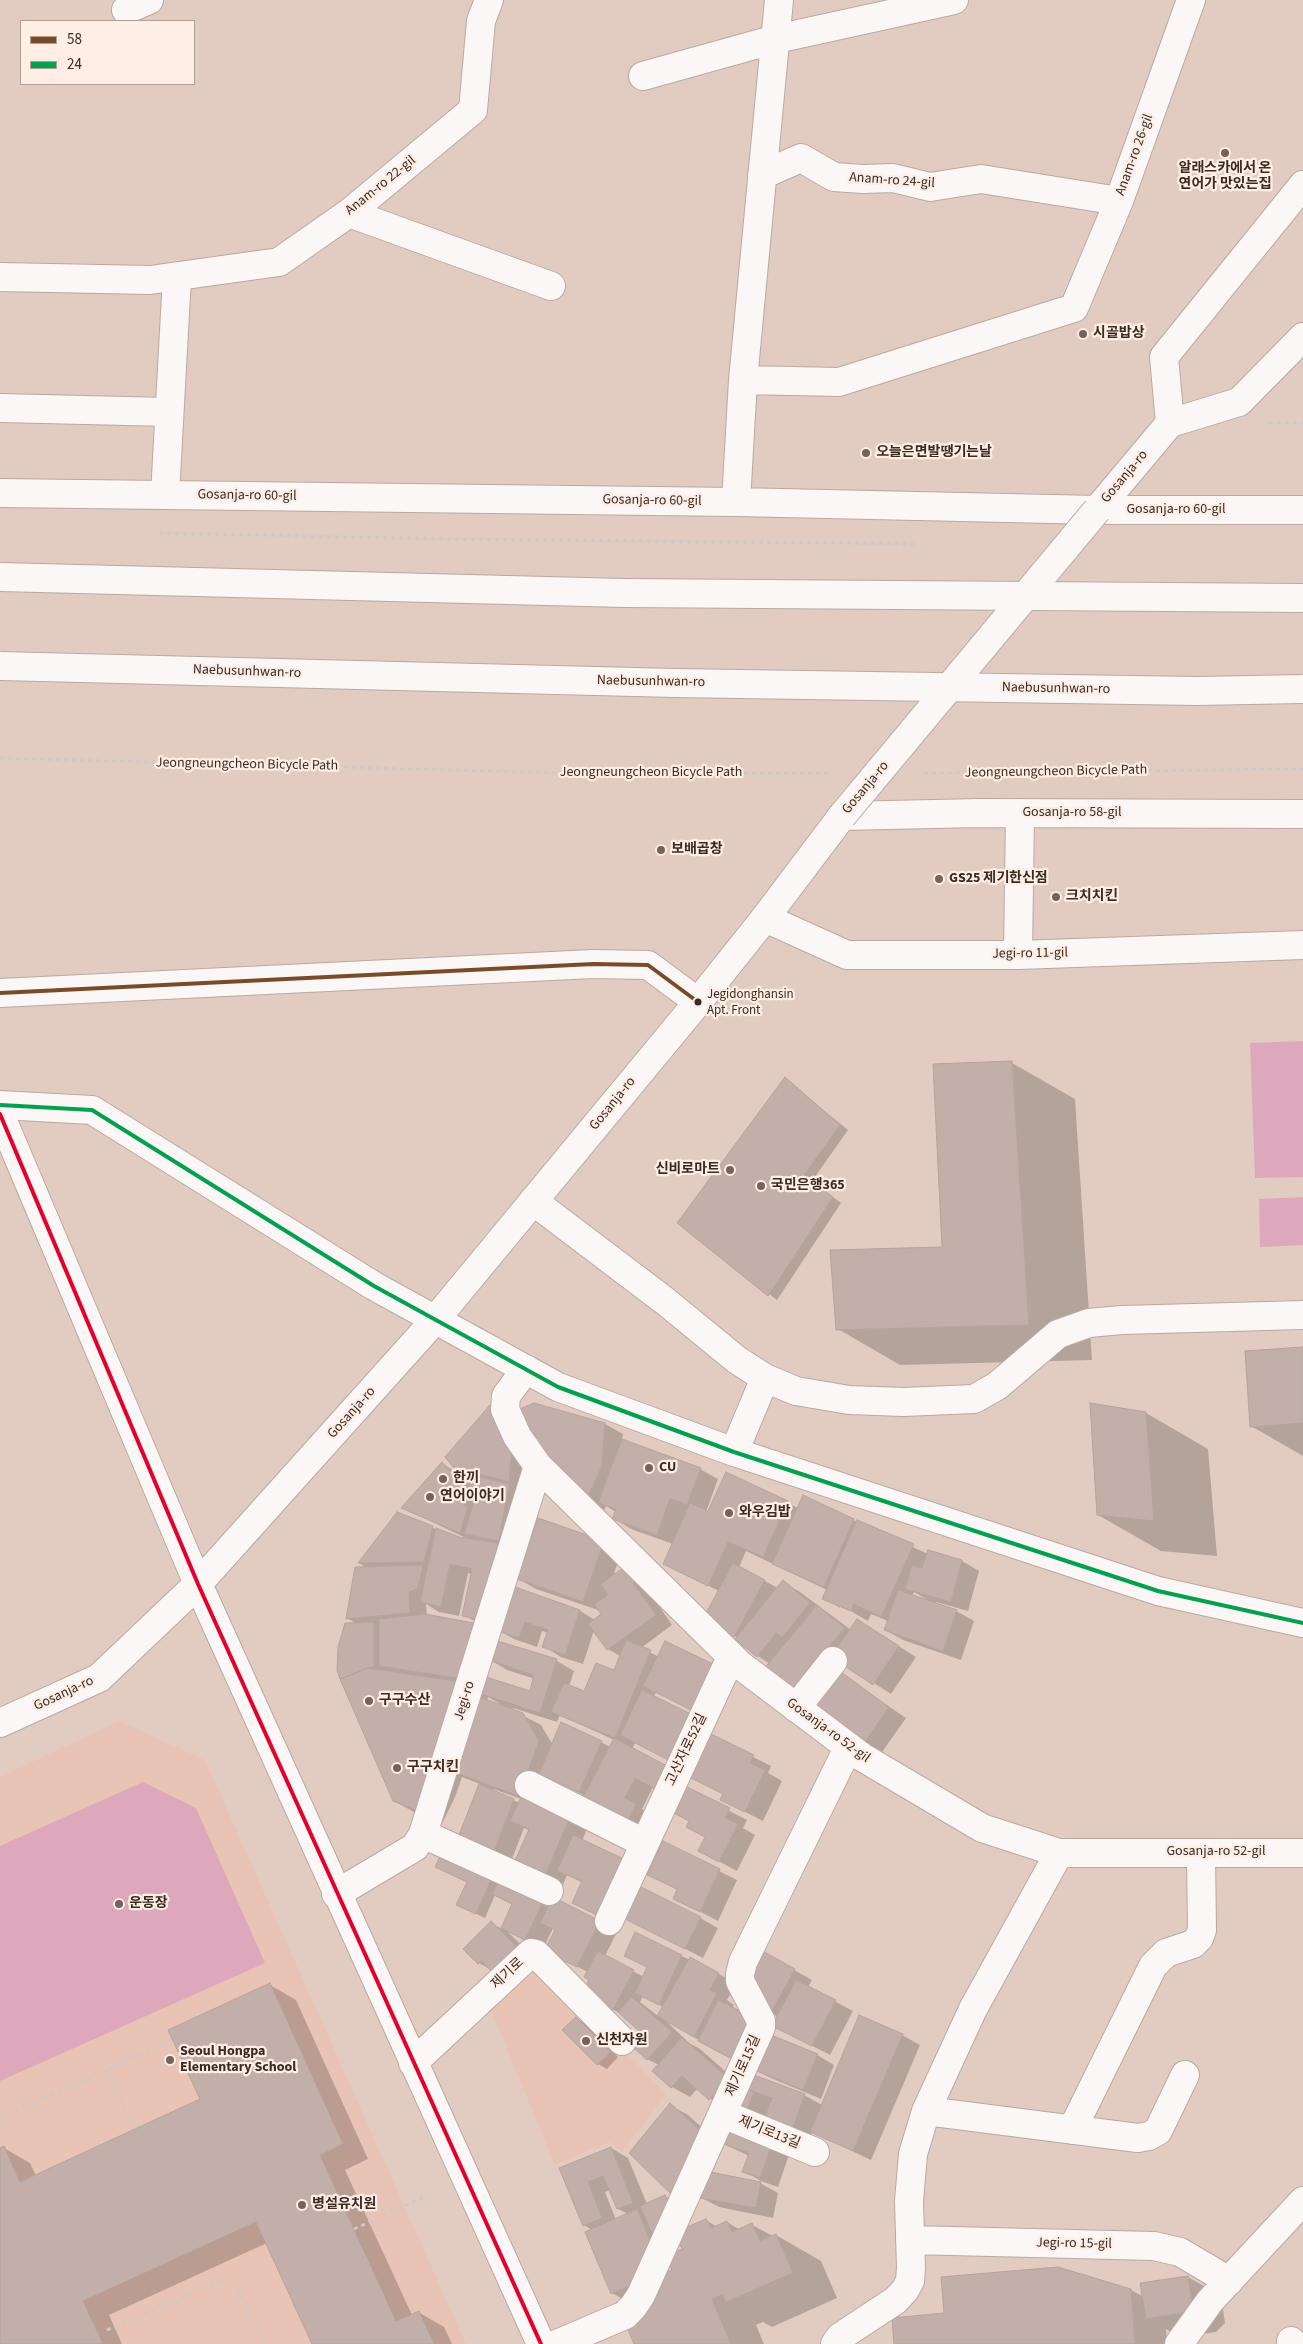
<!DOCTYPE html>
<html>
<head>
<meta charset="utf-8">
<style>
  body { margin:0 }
  #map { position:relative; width:1303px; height:2344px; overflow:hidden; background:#e2ccc2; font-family:"Source Sans 3",sans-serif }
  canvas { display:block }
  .legend { position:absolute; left:20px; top:20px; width:175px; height:65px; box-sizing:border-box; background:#ffeee6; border:1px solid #b0a098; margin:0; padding:6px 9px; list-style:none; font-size:15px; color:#3a2b23 }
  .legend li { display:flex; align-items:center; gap:10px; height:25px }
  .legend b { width:25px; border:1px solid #b0a098 }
</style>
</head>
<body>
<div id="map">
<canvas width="1303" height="2344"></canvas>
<ul class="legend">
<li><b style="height:6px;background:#7a4b2a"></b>58</li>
<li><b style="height:6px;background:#03a04f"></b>24</li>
</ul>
</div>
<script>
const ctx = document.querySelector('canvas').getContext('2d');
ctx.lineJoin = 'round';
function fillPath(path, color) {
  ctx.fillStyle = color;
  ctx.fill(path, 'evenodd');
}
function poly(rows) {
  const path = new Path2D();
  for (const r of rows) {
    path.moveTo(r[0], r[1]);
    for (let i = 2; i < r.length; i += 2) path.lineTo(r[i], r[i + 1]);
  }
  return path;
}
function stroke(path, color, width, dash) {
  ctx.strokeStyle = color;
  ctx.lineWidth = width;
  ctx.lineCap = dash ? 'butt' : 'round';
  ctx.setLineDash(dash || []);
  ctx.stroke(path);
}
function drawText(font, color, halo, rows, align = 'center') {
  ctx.font = font + ' "Source Sans 3","Noto Sans KR",sans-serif';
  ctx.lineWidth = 4.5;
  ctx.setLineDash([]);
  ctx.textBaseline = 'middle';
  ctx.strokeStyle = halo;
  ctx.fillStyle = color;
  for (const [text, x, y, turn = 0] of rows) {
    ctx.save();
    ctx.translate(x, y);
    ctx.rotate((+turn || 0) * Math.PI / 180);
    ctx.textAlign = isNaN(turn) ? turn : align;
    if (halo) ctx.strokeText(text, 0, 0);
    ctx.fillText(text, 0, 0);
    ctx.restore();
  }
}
fillPath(poly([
  [119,1721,205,1760,466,2344,0,2344,0,1777],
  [533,1958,666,2094,622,2152,609,2142,555,2165,488,2003]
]), '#e9c4b4');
fillPath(poly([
  [1303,1041,1303,1177,1255,1178,1250,1043],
  [1303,1197,1303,1245,1260,1247,1259,1199],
  [143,1782,196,1808,265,1963,0,2081,0,1846]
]), '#dda8bc');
fillPath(poly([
  [0,551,486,562,941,566,944,562,1303,568,1303,737,1054,732,1038,753,803,756,824,727,0,712]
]), '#e2ccc2');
fillPath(poly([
  [1012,1063,1075,1099,1092,1360,900,1365,838,1329,943,1248,935,1065],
  [785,1079,848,1130,812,1181,841,1203,777,1300,679,1223],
  [1303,1348,1303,1456,1251,1426],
  [539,1405,605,1424,623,1434,622,1440,700,1469,718,1479,706,1512,709,1513,727,1474,798,1508,853,1520,928,1554,962,1561,979,1571,968,1611,936,1602,936,1604,956,1611,974,1621,961,1660,903,1640,885,1630,888,1621,871,1614,868,1621,840,1605,840,1608,824,1598,827,1590,746,1551,739,1567,778,1588,783,1582,800,1592,851,1630,857,1620,916,1657,891,1694,841,1662,835,1670,906,1718,880,1755,770,1664,758,1656,737,1639,738,1638,705,1619,719,1591,664,1564,673,1544,631,1529,614,1518,616,1512,606,1506,604,1510,586,1500],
  [914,1592,926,1599,925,1600,912,1596],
  [490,1407,508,1417,529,1462,516,1489,526,1495,505,1602,580,1611,595,1620,603,1615,601,1611,536,1589,519,1579,539,1519,621,1552,613,1577,627,1567,650,1593,672,1625,641,1648,659,1657,713,1665,709,1719,656,1692,654,1697,706,1733,771,1766,768,1773,782,1781,763,1821,722,1800,724,1794,686,1769,635,1743,632,1749,681,1786,747,1820,743,1828,755,1835,737,1871,700,1851,706,1837,690,1821,677,1800,653,1787,642,1809,653,1815,642,1837,585,1796,547,1777,539,1798,589,1824,582,1841,628,1910,700,1918,718,1928,703,1958,625,1918,621,1927,574,1903,583,1883,567,1875,563,1885,533,1873,530,1831,524,1828,510,1864,459,1840,480,1784,462,1777,455,1797,442,1824,421,1816,394,1801,357,1624,347,1618,367,1568,359,1563,398,1514,459,1538,468,1539,403,1508,442,1463,460,1475,472,1477,454,1466],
  [468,1573,472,1574,464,1615,481,1625,496,1629,514,1639,537,1647,542,1631,548,1633,543,1646,561,1657,583,1664,594,1630,608,1649,620,1656,614,1671,585,1693,569,1686,574,1671,557,1661,494,1641,427,1615,426,1604,439,1612,459,1616],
  [489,1659,507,1670,535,1679,530,1692,487,1679,482,1695,468,1687],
  [488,1697,502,1705,501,1706,487,1701],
  [513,1708,557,1722,560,1715,614,1740,610,1747,601,1742,553,1745,541,1725,512,1710],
  [493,1789,521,1799,520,1803,493,1791],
  [1146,1413,1208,1449,1217,1556,1161,1551,1098,1515],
  [663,1843,737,1880,718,1921,674,1898,678,1890,649,1874],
  [444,1851,600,1922,617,1932,605,1956,644,1977,648,1968,625,1955,636,1934,719,1974,736,1984,727,2000,734,2005,732,2008,766,2034,817,2055,834,2065,821,2099,771,2078,717,2051,664,2019,689,2043,700,2049,742,2086,804,2095,822,2105,902,2035,920,2045,871,2160,812,2132,808,2144,727,2109,709,2098,698,2088,690,2097,672,2087,654,2071,659,2065,647,2059,640,2030,623,2015,601,2003,588,1972,564,1960,556,1930,553,1928,543,1949,508,1932,535,1959,512,1982,479,1963,491,1923,502,1929,513,1905,495,1895,485,1918,466,1909,468,1882],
  [643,1996,663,2007,658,2016,640,2002],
  [794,1970,812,1980,808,1987,853,2011,830,2055,791,2035,778,2017,762,2008],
  [270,1985,296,2000,368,2159,345,2170,412,2315,418,2312,444,2327,452,2344,313,2344,267,2243,109,2315,122,2344,0,2344,0,2149,4,2148,30,2163,36,2176,202,2100],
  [576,2018,584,2023,618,2057,607,2069,598,2064,564,2030],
  [670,2105,688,2115,718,2142,706,2166,712,2173,760,2183,778,2193,773,2218,719,2207,700,2197,694,2208],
  [728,2126,790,2152,778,2187,761,2181,744,2171,749,2156,722,2143],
  [611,2148,628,2158,647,2204,665,2196,673,2201,669,2256,684,2250,706,2220,717,2227,727,2222,740,2230,752,2225,773,2236,776,2235,821,2261,837,2298,772,2327,763,2322,756,2325,764,2344,636,2344,661,2295,659,2290,630,2303,612,2293,592,2230,584,2225,561,2169],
  [610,2190,618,2209,628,2214,616,2220,605,2192],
  [670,2263,674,2270,666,2273],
  [1188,2277,1221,2296,1225,2323,1216,2332,1180,2337,1166,2329,1167,2344,895,2344,946,2315,1131,2290,1144,2297]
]), '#0003');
const building = poly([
  [1012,1061,1029,1325,836,1330,830,1250,942,1247,933,1064,1012,1061],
  [785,1077,840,1125,804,1175,833,1197,768,1296,677,1223,785,1077],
  [1303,1347,1303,1423,1250,1427,1245,1351,1303,1347],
  [534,1403,605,1423,602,1466,586,1501,526,1432,520,1414,522,1408,534,1403],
  [1090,1403,1146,1412,1154,1521,1097,1515,1090,1403],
  [490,1405,512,1451,509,1482,453,1467,445,1457,490,1405],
  [622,1439,701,1468,687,1505,670,1498,657,1535,612,1519,616,1509,598,1503,622,1439],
  [442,1462,450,1471,466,1475,461,1503,468,1507,460,1533,401,1508,442,1462],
  [726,1472,788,1501,763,1557,728,1542,708,1586,663,1564,690,1503,708,1511,726,1472],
  [471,1475,509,1484,499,1541,464,1534,474,1502,466,1499,471,1475],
  [803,1495,854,1519,824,1587,772,1564,803,1495],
  [397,1512,433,1526,424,1562,358,1563,397,1512],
  [538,1518,604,1541,583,1602,517,1579,538,1518],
  [857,1520,914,1544,881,1617,854,1604,851,1611,822,1599,857,1520],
  [436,1528,459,1537,498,1543,482,1620,462,1616,472,1569,450,1564,441,1607,420,1602,436,1528],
  [928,1550,962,1560,951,1602,905,1589,912,1565,922,1568,928,1550],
  [733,1563,765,1580,734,1637,703,1619,733,1563],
  [423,1565,418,1588,409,1592,410,1613,346,1619,355,1567,423,1565],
  [627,1565,638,1580,633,1583,656,1615,607,1650,588,1624,601,1614,594,1604,608,1595,601,1584,627,1565],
  [783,1580,810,1603,782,1638,776,1633,757,1657,735,1639,783,1580],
  [515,1587,580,1610,565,1655,542,1647,548,1630,525,1622,519,1638,495,1630,515,1587],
  [898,1590,957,1610,943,1651,884,1630,898,1590],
  [817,1605,845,1628,818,1659,797,1697,764,1669,817,1605],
  [425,1614,479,1624,462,1679,379,1666,379,1619,425,1614],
  [857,1619,899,1646,873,1685,831,1657,857,1619],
  [374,1622,374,1666,340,1679,337,1670,338,1647,345,1623,374,1622],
  [494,1640,557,1659,540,1713,481,1694,486,1677,530,1691,534,1675,488,1660,494,1640],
  [626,1640,651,1650,615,1738,551,1712,564,1683,584,1691,596,1663,614,1670,626,1640],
  [665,1641,713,1664,691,1710,643,1686,665,1641],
  [834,1667,889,1707,862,1746,806,1706,834,1667],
  [368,1668,462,1682,430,1782,416,1810,393,1801,340,1679,368,1668],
  [642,1690,693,1715,670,1761,620,1735,642,1690],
  [472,1694,523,1713,539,1741,519,1796,446,1769,472,1694],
  [561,1722,602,1741,579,1792,539,1774,561,1722],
  [703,1730,754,1755,750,1763,765,1770,745,1812,720,1800,723,1794,683,1774,703,1730],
  [614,1738,669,1767,657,1790,635,1778,625,1798,636,1804,624,1828,579,1805,614,1738],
  [479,1784,514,1799,493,1855,457,1840,479,1784],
  [683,1785,730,1808,725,1818,738,1824,719,1862,698,1851,705,1837,686,1827,689,1821,670,1811,683,1785],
  [524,1791,572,1812,545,1876,514,1863,529,1829,510,1821,524,1791],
  [573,1835,628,1861,603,1918,572,1903,582,1881,557,1871,573,1835],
  [663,1841,720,1869,700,1912,673,1899,677,1889,647,1875,663,1841],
  [443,1850,494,1873,476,1914,456,1905,467,1882,435,1867,443,1850],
  [501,1877,545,1898,525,1940,501,1928,512,1904,492,1894,501,1877],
  [641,1887,701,1917,685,1949,625,1919,641,1887],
  [553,1897,600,1921,577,1967,544,1951,555,1930,540,1923,553,1897],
  [491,1921,518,1948,494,1973,481,1961,478,1964,463,1949,491,1921],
  [635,1932,682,1955,659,2005,635,1993,647,1967,624,1956,635,1932],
  [761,1950,795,1969,771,2013,748,1975,761,1950],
  [598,1951,634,1970,613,2010,582,1994,589,1980,584,1977,598,1951],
  [690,1957,719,1973,710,1990,717,1993,694,2037,657,2016,690,1957],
  [796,1980,836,2000,812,2046,772,2026,796,1980],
  [270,1983,343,2144,320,2155,396,2321,419,2311,434,2344,312,2344,256,2222,83,2301,103,2344,0,2344,0,2148,4,2146,20,2182,200,2099,168,2030,270,1983],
  [632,1997,672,2032,647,2060,628,2043,639,2031,618,2012,632,1997],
  [718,2000,752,2017,732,2059,698,2041,718,2000],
  [859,2015,903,2034,853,2151,810,2132,859,2015],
  [576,2017,611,2052,597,2065,562,2030,576,2017],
  [766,2033,818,2054,803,2090,752,2069,766,2033],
  [682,2037,728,2078,709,2100,682,2076,671,2088,652,2071,682,2037],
  [746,2072,805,2094,790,2135,762,2124,772,2098,741,2087,746,2072],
  [741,2087,754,2092,745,2116,731,2111,741,2087],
  [670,2103,701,2131,676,2199,629,2153,670,2103],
  [727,2125,773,2141,760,2178,742,2172,749,2153,721,2143,727,2125],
  [611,2147,633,2203,617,2209,603,2176,588,2182,602,2218,583,2226,559,2168,611,2147],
  [705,2171,761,2182,756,2208,700,2198,705,2171],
  [665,2195,670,2206,653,2235,640,2206,665,2195],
  [637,2209,654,2250,643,2280,611,2294,585,2232,637,2209],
  [706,2219,711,2228,727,2221,732,2232,752,2223,760,2241,776,2234,793,2273,726,2302,722,2295,712,2299,731,2344,634,2344,626,2325,647,2315,642,2302,659,2294,652,2278,672,2270,666,2256,682,2249,675,2232,706,2219],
  [1058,2267,1131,2289,1135,2344,894,2344,892,2318,944,2313,941,2277,1058,2267],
  [1188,2276,1192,2303,1183,2313,1146,2319,1140,2283,1188,2276]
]);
fillPath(building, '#c2afaa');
stroke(building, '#b5a39e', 1);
const minor = poly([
  [126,10,149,0],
  [643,76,776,39,954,0],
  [762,175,801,158,834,177,863,179,893,178,930,187,981,179,1119,201],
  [349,213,551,286],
  [0,277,150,280,279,262,349,213,473,110,481,21,489,0],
  [743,380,839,382,1074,308,1119,201,1191,0],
  [0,408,169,412],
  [0,493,736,502,1097,510,1303,510],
  [165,495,177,277],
  [736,502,743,380,779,0],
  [842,816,980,813,1303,814],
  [765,918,847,955,1018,955,1303,945],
  [1018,955,1020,813],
  [0,993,593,964,648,965,698,1002],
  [0,1105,92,1110,374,1286,558,1387,734,1452,1158,1591,1303,1623],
  [533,1201,665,1301,737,1360,765,1378,796,1391,849,1400,903,1402,974,1399,997,1386,1058,1334,1089,1323,1122,1320,1303,1315],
  [526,1369,506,1396,505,1409,517,1436,538,1466,740,1665,862,1757,982,1828,1059,1853,1303,1853],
  [734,1452,765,1378],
  [796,1708,833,1661],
  [529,1785,644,1843],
  [423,1834,549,1891],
  [336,1894,415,1847,423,1834,538,1466],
  [609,1921,731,1657],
  [413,2063,531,1953,536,1954,622,2041],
  [926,2111,1138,2138,1149,2136,1158,2131,1185,2075],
  [723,2114,815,2152],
  [1072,2130,1153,1966,1166,1953,1193,1944,1199,1938,1202,1930,1201,1853],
  [910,2240,1154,2246,1180,2252,1229,2281],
  [1291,2341,1293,2344],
  [557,2344,625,2315,633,2307,641,2295,761,2027,761,2021,740,1981,740,1974,743,1962,848,1748],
  [835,2344,840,2337,896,2300,905,2290,910,2281,911,2268,909,2201,913,2154,926,2111,973,2009,1059,1853],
  [1179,2344,1210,2301,1303,2201]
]);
const major = poly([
  [1170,423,1164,357,1303,185],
  [1097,510,1170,423,1239,402,1303,337],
  [0,1114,198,1584,541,2344],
  [0,1723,99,1678,198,1584,435,1320,698,1002,765,918,842,816]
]);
stroke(minor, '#baa9a1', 30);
stroke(major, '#baa9a1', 30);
stroke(poly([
  [1269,423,1303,423],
  [159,533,449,539,917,544],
  [0,758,602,774,830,773],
  [924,773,1303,769],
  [107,2069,134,2129],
  [0,2118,173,2040],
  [354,2229,424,2197],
  [107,2330,223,2280,230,2281,238,2289,263,2344]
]), '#d0c9c7', 3, [4, 4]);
stroke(minor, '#fbf7f6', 28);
stroke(major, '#fbf7f6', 28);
const majorBridge = poly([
  [842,816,1097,510]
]);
const highwayBridge = poly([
  [0,577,624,593,1303,598],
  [0,666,675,683,1197,691,1303,689]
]);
stroke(majorBridge, '#baa9a1', 30, []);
stroke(highwayBridge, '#baa9a1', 30, []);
stroke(majorBridge, '#fbf7f6', 28);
stroke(highwayBridge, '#fbf7f6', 28);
stroke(poly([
  [0,993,593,964,648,965,698,1002]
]), '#7a4b2a', 4);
stroke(poly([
  [0,1105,92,1110,374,1286,558,1387,734,1452,1158,1591,1303,1623]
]), '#03a04f', 4);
stroke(poly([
  [0,1114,198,1584,541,2344]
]), '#e4002b', 4);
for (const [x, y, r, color] of [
  [1225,153,5,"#75635b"],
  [1083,334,5,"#75635b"],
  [866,453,5,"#75635b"],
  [661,850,5,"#75635b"],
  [939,879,5,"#75635b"],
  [1056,897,5,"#75635b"],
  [698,1002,4.5,"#3a2b23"],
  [730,1170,5,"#75635b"],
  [761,1186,5,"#75635b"],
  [649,1468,5,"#75635b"],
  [443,1479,5,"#75635b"],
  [430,1497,5,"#75635b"],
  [729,1513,5,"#75635b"],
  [369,1701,5,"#75635b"],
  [397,1768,5,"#75635b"],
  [119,1904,5,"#75635b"],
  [586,2041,5,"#75635b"],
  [170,2060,5,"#75635b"],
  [302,2205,5,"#75635b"]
]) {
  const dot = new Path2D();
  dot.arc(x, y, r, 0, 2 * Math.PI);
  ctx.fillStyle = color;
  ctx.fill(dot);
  stroke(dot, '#ffeee6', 2);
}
drawText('13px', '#3a2b23', '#ffeee6', [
  ["Jegidonghansin",707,995],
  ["Apt. Front",707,1011]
], 'left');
drawText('14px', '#3a2b23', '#ffeee6', [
  ["Anam-ro 26-gil",1135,155,-70],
  ["Anam-ro 24-gil",892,181,4],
  ["Anam-ro 22-gil",381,186,-39],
  ["Gosanja-ro",1125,477,-50],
  ["Gosanja-ro 60-gil",247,496,1],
  ["Gosanja-ro 60-gil",652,501,1],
  ["Gosanja-ro 60-gil",1176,510],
  ["Naebusunhwan-ro",247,672,2],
  ["Naebusunhwan-ro",651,682,1],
  ["Naebusunhwan-ro",1056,689,1],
  ["Jeongneungcheon Bicycle Path",247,765,1],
  ["Jeongneungcheon Bicycle Path",1056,772,-1],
  ["Jeongneungcheon Bicycle Path",651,773],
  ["Gosanja-ro",866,788,-50],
  ["Gosanja-ro 58-gil",1072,813],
  ["Jegi-ro 11-gil",1030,954,-1],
  ["Gosanja-ro",613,1104,-51],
  ["Gosanja-ro",352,1413,-48],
  ["Gosanja-ro",64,1694,-25],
  ["Jegi-ro",465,1701,-73],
  ["Gosanja-ro 52-gil",828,1731,36],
  ["고산자로52길",687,1750,-65],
  ["Gosanja-ro 52-gil",1216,1852],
  ["제기로",508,1974,-43],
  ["제기로15길",744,2066,-66],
  ["제기로13길",769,2133,22],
  ["Jegi-ro 15-gil",1074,2244,1]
]);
drawText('bold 14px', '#3a2b23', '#ffeee6', [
  ["알래스카에서 온",1225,169,"center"],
  ["연어가 맛있는집",1225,185,"center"],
  ["시골밥상",1093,334],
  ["오늘은면발땡기는날",876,453],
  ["보배곱창",671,850],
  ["GS25 제기한신점",949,879],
  ["크치치킨",1066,897],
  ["신비로마트",720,1170,"right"],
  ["국민은행365",771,1186],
  ["CU",659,1468],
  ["한끼",453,1479],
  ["연어이야기",440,1497],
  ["와우김밥",739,1513],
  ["구구수산",379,1701],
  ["구구치킨",407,1768],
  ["운동장",129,1904],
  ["신천자원",596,2041],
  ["Seoul Hongpa",180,2052],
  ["Elementary School",180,2068],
  ["병설유치원",312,2205]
], 'left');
</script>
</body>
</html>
